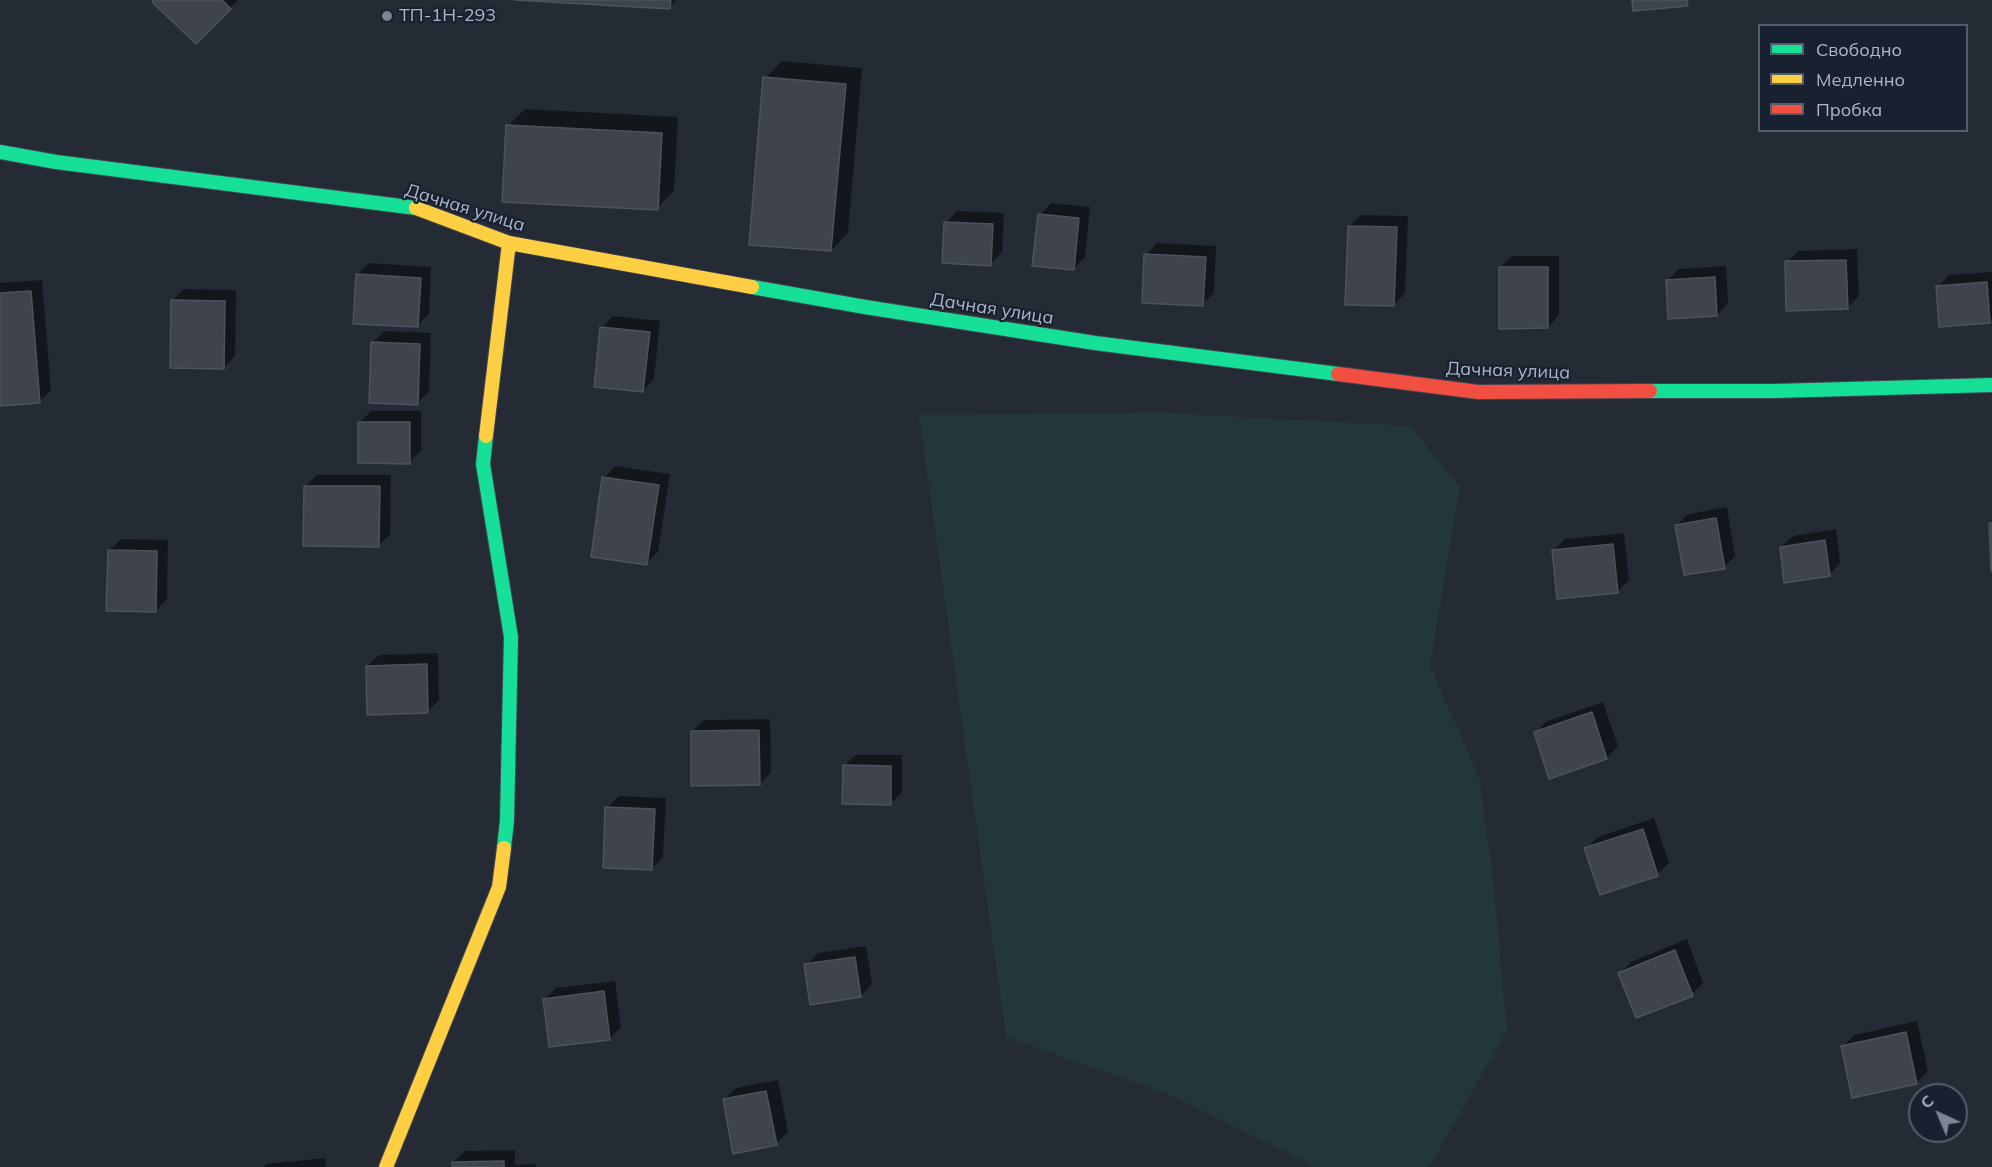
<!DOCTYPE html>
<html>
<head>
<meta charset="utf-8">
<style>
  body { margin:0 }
  #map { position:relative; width:1992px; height:1167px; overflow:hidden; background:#252b35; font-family:Mulish,sans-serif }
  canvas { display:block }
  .legend { position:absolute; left:1758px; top:24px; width:210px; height:108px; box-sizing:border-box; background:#18212f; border:2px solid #545d6c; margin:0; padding:8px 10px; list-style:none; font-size:18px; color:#adb6c7 }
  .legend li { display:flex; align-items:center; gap:12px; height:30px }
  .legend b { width:30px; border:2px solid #545d6c }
  .north { position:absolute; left:1908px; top:1083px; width:60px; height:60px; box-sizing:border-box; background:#18212f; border:2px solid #545d6c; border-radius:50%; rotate:316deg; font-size:16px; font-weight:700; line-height:24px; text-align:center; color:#adb6c7 }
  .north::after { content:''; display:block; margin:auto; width:21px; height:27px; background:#7d8594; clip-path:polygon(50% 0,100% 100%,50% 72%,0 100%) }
</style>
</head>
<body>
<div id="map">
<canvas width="1992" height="1167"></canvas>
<ul class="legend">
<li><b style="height:8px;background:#16e098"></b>Свободно</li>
<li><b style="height:8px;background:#ffcf43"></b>Медленно</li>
<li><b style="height:8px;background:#f24e42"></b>Пробка</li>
</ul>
<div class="north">С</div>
</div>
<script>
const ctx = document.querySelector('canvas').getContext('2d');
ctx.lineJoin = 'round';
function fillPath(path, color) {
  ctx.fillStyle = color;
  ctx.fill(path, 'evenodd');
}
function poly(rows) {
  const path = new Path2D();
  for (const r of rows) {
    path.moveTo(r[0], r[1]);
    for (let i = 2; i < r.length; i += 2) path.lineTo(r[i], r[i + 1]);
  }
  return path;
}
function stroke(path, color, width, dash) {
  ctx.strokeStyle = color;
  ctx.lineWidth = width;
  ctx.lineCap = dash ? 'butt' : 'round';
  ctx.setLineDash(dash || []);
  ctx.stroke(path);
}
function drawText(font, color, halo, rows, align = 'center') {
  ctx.font = font + ' Mulish,sans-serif';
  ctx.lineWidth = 4.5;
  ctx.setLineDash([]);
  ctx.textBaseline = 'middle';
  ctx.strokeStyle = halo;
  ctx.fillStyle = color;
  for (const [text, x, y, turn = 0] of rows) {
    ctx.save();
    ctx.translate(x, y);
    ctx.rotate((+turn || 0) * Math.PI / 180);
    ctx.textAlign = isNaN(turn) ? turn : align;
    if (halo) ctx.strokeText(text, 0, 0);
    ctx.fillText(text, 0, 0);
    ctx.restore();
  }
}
fillPath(poly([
  [1167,413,1410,426,1460,487,1430,666,1479,777,1493,878,1507,1030,1433,1161,1427,1167,1316,1167,1170,1095,1006,1037,919,415]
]), '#22363b');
fillPath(poly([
  [156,0,238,0,196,42],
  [531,0,677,0,670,7],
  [782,61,862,68,848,233,831,250,765,78],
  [525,109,678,117,674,191,657,208,508,126],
  [1051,203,1090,207,1085,257,1073,269,1040,215],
  [957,211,1004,213,1002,252,990,264,946,223],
  [1361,215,1408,216,1405,293,1394,305,1349,227],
  [1157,243,1216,246,1214,293,1202,304,1146,255],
  [1857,249,1859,296,1847,308,1787,262,1798,251],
  [1512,256,1559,256,1559,315,1548,327,1500,268],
  [369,263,431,267,429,314,417,326,357,275],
  [1726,266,1728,303,1717,315,1668,280,1679,269],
  [1992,272,1992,319,1989,322,1938,287,1949,275],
  [42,280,51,390,39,402,0,405,0,283],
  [184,289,236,290,235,356,224,367,172,301],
  [613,316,660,321,654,379,643,391,602,327],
  [384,331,431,333,429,392,417,403,372,343],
  [371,411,421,411,421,451,409,462,360,422],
  [615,466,670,474,658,552,646,563,604,478],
  [317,475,391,475,390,534,378,546,306,486],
  [1727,507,1735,556,1724,567,1677,525,1688,514],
  [1836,529,1840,563,1829,575,1781,547,1793,536],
  [1624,533,1629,580,1617,592,1553,551,1565,539],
  [121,539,168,540,167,599,155,611,109,551],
  [438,653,439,700,428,711,367,666,379,655],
  [1603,702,1618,746,1607,758,1536,732,1547,721],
  [770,719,771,772,760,784,692,732,704,720],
  [856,755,902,755,902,792,891,803,844,766],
  [619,796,666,798,663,857,651,869,607,808],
  [1654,818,1669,863,1657,874,1586,849,1598,837],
  [1687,939,1703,983,1692,994,1620,973,1631,962],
  [866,946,872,984,861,996,806,965,818,953],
  [615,981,621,1027,609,1039,545,999,556,988],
  [1917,1021,1928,1071,1916,1083,1843,1046,1854,1035],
  [778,1080,788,1132,776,1144,724,1100,736,1088],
  [515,1150,515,1165,536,1164,536,1167,453,1167,453,1162,465,1151],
  [325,1158,326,1167,263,1167,266,1164]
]), '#0007');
const building = poly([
  [154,0,222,0,231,9,196,44,152,2,154,0],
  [515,0,671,0,670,9,515,0],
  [1632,0,1687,0,1688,6,1633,11,1632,0],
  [763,77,846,84,831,251,749,245,763,77],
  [506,125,662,133,658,210,502,202,506,125],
  [1038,214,1079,218,1074,270,1032,266,1038,214],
  [944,222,993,224,991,266,942,263,944,222],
  [1348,226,1397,227,1394,306,1345,305,1348,226],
  [1144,254,1206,257,1203,306,1142,303,1144,254],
  [1846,260,1848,309,1786,311,1785,261,1846,260],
  [1499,267,1548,267,1548,328,1499,329,1499,267],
  [356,274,421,278,418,327,353,324,356,274],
  [1715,277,1717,316,1668,319,1666,280,1715,277],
  [1987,282,1990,323,1939,327,1936,286,1987,282],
  [31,291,40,403,0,406,0,293,31,291],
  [171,300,225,301,224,369,170,368,171,300],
  [600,327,650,332,643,392,594,387,600,327],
  [371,342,420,344,418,405,369,403,371,342],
  [358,422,410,422,410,464,358,463,358,422],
  [602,477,659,485,647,565,591,557,602,477],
  [304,486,380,486,379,547,303,546,304,486],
  [1716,518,1725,569,1684,575,1675,525,1716,518],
  [1989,523,1992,523,1992,571,1991,571,1989,523],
  [1825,540,1830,576,1784,583,1780,547,1825,540],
  [1613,544,1618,593,1557,599,1552,550,1613,544],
  [108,550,157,551,156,612,106,611,108,550],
  [427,664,428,713,367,715,366,666,427,664],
  [1592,712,1607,759,1549,779,1534,732,1592,712],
  [759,730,760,785,691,786,691,731,759,730],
  [843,765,891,766,891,805,842,804,843,765],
  [605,807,655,809,652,870,603,868,605,807],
  [1643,829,1658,876,1600,895,1584,848,1643,829],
  [1675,950,1693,996,1636,1018,1618,973,1675,950],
  [855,957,861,997,810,1005,804,964,855,957],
  [604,991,610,1040,549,1047,543,999,604,991],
  [1906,1032,1917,1084,1852,1098,1841,1046,1906,1032],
  [766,1091,777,1145,733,1154,723,1099,766,1091],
  [504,1161,504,1167,452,1167,452,1162,504,1161]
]);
fillPath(building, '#3e434c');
stroke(building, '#4c535d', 1.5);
const fast = poly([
  [0,152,56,162,416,208],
  [752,287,865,307,1095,343,1338,374],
  [1650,391,1775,391,1992,385],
  [486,436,483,464,511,637,507,820,504,848]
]);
const slow = poly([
  [416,208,509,243,752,287],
  [486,436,509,243],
  [386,1167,499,887,504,848]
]);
const jam = poly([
  [1338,374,1478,392,1650,391]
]);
stroke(fast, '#41454d', 16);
stroke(slow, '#41454d', 16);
stroke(jam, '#41454d', 16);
stroke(fast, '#16e098', 14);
stroke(slow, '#ffcf43', 14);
stroke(jam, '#f24e42', 14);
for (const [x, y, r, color] of [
  [387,16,6,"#7d8594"]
]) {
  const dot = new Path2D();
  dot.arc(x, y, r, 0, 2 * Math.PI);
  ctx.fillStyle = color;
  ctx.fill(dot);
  stroke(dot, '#18212f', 2);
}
drawText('18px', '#adb6c7', '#18212f', [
  ["ТП-1Н-293",399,16]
], 'left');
drawText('18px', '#adb6c7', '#18212f', [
  ["Дачная улица",465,208,17],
  ["Дачная улица",992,309,9],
  ["Дачная улица",1508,371,2]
]);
</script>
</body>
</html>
